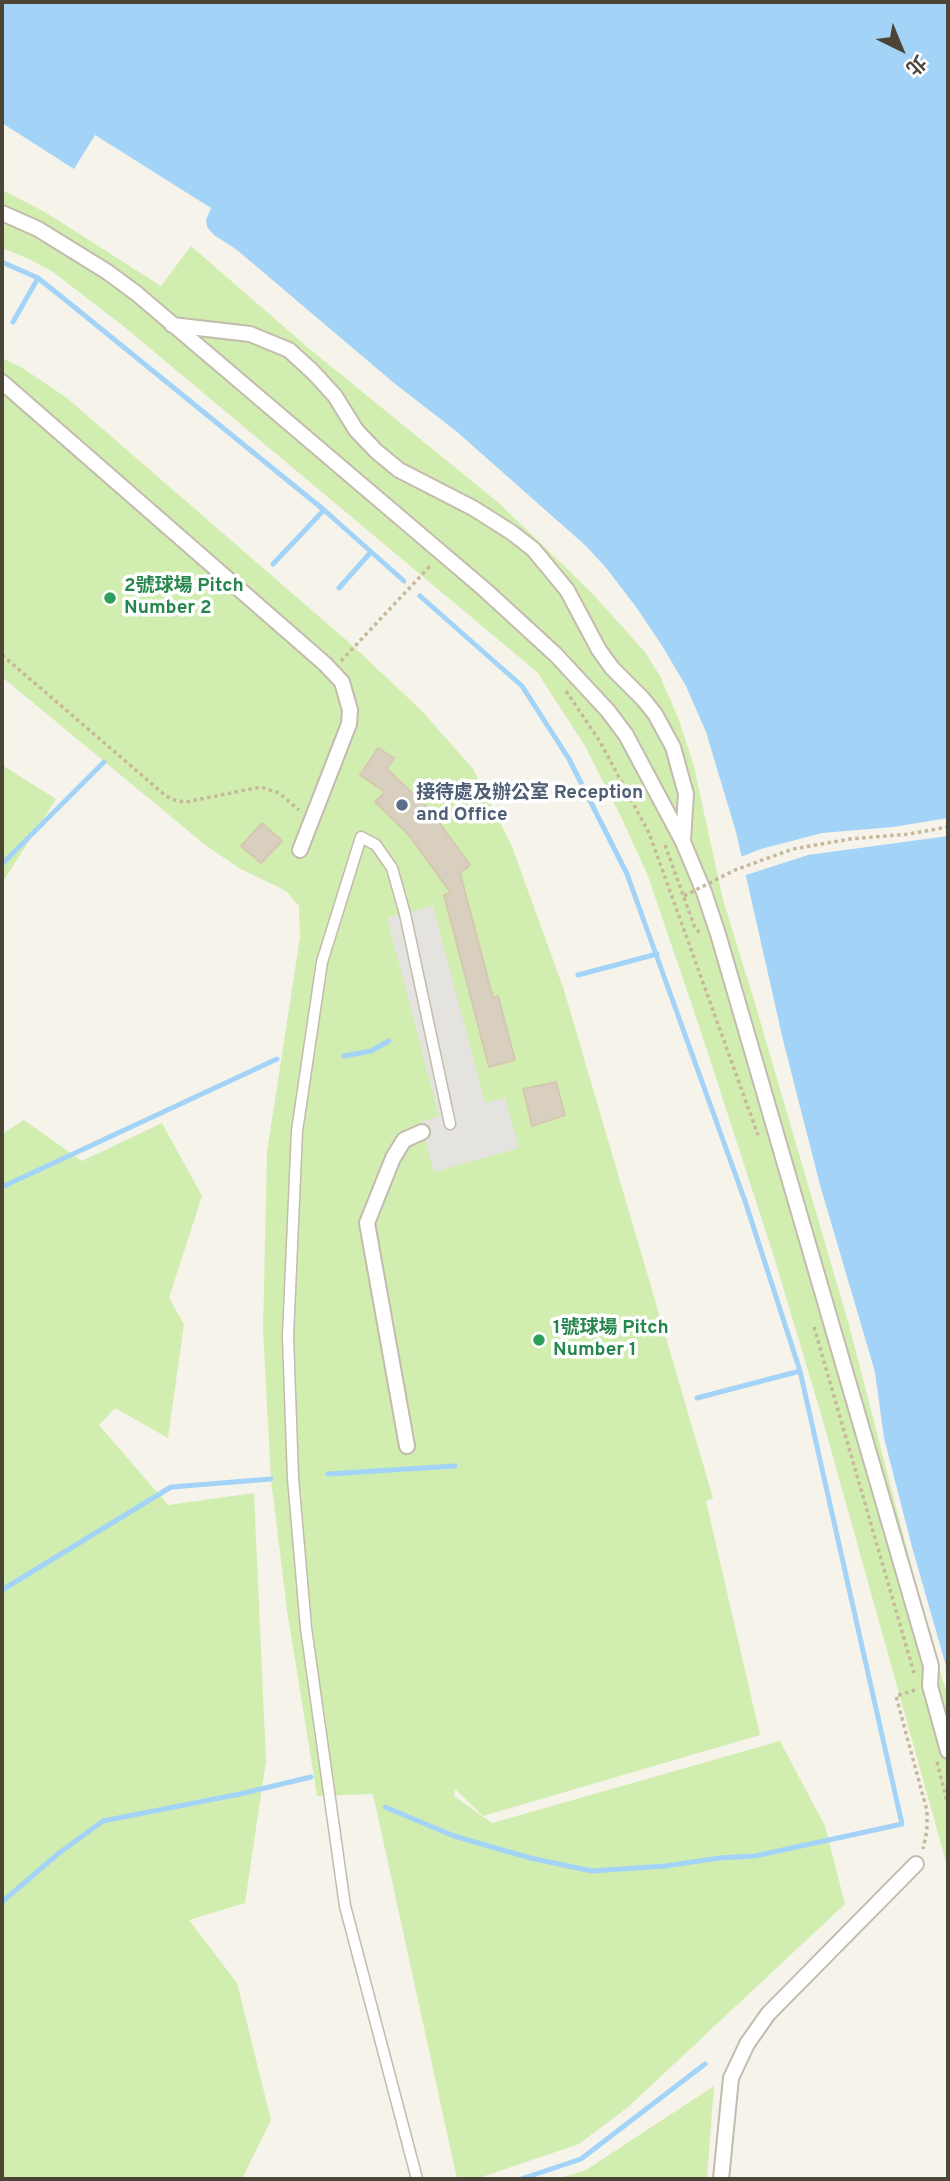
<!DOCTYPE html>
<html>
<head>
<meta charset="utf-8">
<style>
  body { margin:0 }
  #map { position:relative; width:950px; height:2181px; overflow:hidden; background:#f6f3eb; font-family:Overpass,"Noto Sans TC",sans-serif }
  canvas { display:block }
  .frame { position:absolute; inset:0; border:4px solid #4c4437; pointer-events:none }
  .north { position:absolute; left:866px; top:14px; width:70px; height:70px; -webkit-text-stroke:5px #fff; paint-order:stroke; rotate:137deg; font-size:19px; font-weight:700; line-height:28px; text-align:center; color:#4c4437 }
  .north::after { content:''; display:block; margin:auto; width:24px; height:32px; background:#4c4437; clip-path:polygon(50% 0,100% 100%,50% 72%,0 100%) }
</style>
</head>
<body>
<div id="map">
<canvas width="950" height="2181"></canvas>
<div class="frame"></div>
<div class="north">北</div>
</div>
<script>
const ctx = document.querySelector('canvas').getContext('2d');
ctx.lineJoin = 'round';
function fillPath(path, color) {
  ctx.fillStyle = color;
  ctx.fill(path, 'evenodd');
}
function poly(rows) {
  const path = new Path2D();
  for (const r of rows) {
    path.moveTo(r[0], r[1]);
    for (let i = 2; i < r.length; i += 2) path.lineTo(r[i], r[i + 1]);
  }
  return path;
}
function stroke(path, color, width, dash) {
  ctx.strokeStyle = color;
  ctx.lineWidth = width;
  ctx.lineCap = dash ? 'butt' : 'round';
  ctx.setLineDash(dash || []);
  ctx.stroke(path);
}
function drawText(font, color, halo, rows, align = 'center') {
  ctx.font = font + ' Overpass,"Noto Sans TC",sans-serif';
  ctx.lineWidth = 7;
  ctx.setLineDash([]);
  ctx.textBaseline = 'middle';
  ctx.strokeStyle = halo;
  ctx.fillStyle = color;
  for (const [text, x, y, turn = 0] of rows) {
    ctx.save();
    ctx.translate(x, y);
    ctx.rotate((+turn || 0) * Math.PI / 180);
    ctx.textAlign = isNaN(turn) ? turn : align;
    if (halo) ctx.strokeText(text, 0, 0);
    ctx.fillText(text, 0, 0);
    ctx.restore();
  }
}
fillPath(poly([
  [2,190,45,212,161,286,191,246,306,346,500,504,591,592,645,652,660,676,679,720,694,766,723,900,754,1000,849,1325,923,1611,948,1698,948,1869,821,1414,774,1257,703,1038,648,876,622,819,585,746,537,672,122,325,53,272,29,259,2,248],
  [2,358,21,367,67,398,353,646,421,710,473,769,511,844,564,990,713,1498,706,1501,760,1735,483,1816,455,1789,454,1796,492,1823,780,1741,825,1826,845,1904,627,2108,579,2144,476,2179,457,2179,373,1794,317,1796,287,1610,271,1479,263,1331,267,1152,300,937,299,906,286,891,239,868,204,844,2,677],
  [2,765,56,799,2,883],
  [24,1120,82,1161,162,1123,202,1196,169,1298,184,1324,168,1438,115,1408,99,1425,168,1505,254,1493,266,1761,245,1903,189,1920,237,1983,271,2120,242,2179,2,2179,2,1134],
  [714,2086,707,2179,557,2179,586,2170]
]), '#d1eeb0');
fillPath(poly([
  [433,906,485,1103,505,1098,519,1148,434,1172,420,1122,439,1116,387,918]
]), '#e5e3df');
fillPath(poly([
  [2,2,948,2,948,1673,912,1547,884,1438,875,1372,820,1185,783,1040,736,832,706,732,686,686,661,644,636,607,607,569,586,546,456,431,394,383,237,250,214,235,207,227,206,220,211,208,95,135,74,169,2,123]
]), '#a3d4f8');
fillPath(poly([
  [948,818,948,836,808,855,743,876,738,858,761,849,822,833,893,827]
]), '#f6f3eb');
stroke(poly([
  [2,262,38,278,73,306,324,510,404,581],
  [13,322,38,278],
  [273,564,324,510],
  [339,588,371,552],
  [2,864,104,762],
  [578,975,657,954],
  [344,1056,371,1051,389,1041],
  [2,1187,277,1059],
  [697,1398,800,1371],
  [328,1474,455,1466],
  [2,1590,171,1487,271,1479],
  [385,1807,454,1836,530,1858,592,1871,665,1866,719,1858,755,1856,902,1824,800,1371,745,1201,627,874,569,759,522,686,420,596],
  [2,1902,59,1853,103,1821,240,1794,311,1777],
  [521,2179,581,2159,705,2064]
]), '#a3d4f8', 5);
const building = poly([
  [378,748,394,758,387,769,430,810,470,865,460,873,493,998,498,996,515,1060,489,1067,444,895,451,893,408,834,375,802,385,792,360,775,378,748],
  [262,823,282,841,261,863,241,846,262,823],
  [556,1082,565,1115,532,1126,523,1089,556,1082]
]);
fillPath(building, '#d9cfbf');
stroke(building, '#d5c8b1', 2);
const service = poly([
  [417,2179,345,1906,306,1628,293,1478,288,1336,297,1131,322,962,361,837,376,845,392,868,405,914,450,1124]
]);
const pedestrian = poly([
  [2,213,38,229,106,271,136,293,484,589,556,655,608,711,626,735,683,842,704,892,718,934,931,1666,930,1686,948,1751],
  [172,325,250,334,289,350,313,372,335,396,356,430,376,451,399,470,473,508,511,532,533,549,567,590,599,650,612,668,643,699,655,714,673,747,686,794,683,840],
  [2,382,325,664,342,682,350,710,349,724,300,850],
  [407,1446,367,1223,393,1158,404,1140,422,1132],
  [721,2179,731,2078,747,2044,768,2014,916,1864]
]);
stroke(service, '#c3bbac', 13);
stroke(pedestrian, '#c3bbac', 18);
stroke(poly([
  [2,655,166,796,177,801,186,802,261,787,279,793,299,810],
  [341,661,431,565],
  [566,691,599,740,649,833,758,1135],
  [665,845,695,928,701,934],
  [814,1327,914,1673],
  [915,1690,896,1696,927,1811,927,1830,923,1849],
  [937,1762,948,1805]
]), '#c7b89c', 3.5, [3.5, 3.5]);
stroke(service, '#fff', 10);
stroke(pedestrian, '#fff', 14);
stroke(poly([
  [684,896,735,870,793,849,850,839,909,834,948,827]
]), '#c7b89c', 3.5, [3.5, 3.5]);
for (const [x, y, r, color] of [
  [110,598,7,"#2e9e5b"],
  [402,805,7,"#5c6f8a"],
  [539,1340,7,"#2e9e5b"]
]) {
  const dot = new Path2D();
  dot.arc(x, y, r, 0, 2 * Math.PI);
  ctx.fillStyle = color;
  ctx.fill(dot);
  stroke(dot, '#fff', 2.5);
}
drawText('bold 19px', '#27864d', '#fff', [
  ["2號球場 Pitch",124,587],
  ["Number 2",124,609],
  ["1號球場 Pitch",553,1329],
  ["Number 1",553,1351]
], 'left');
drawText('bold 19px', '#4e5e75', '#fff', [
  ["接待處及辦公室 Reception",416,794],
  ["and Office",416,816]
], 'left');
</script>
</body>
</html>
